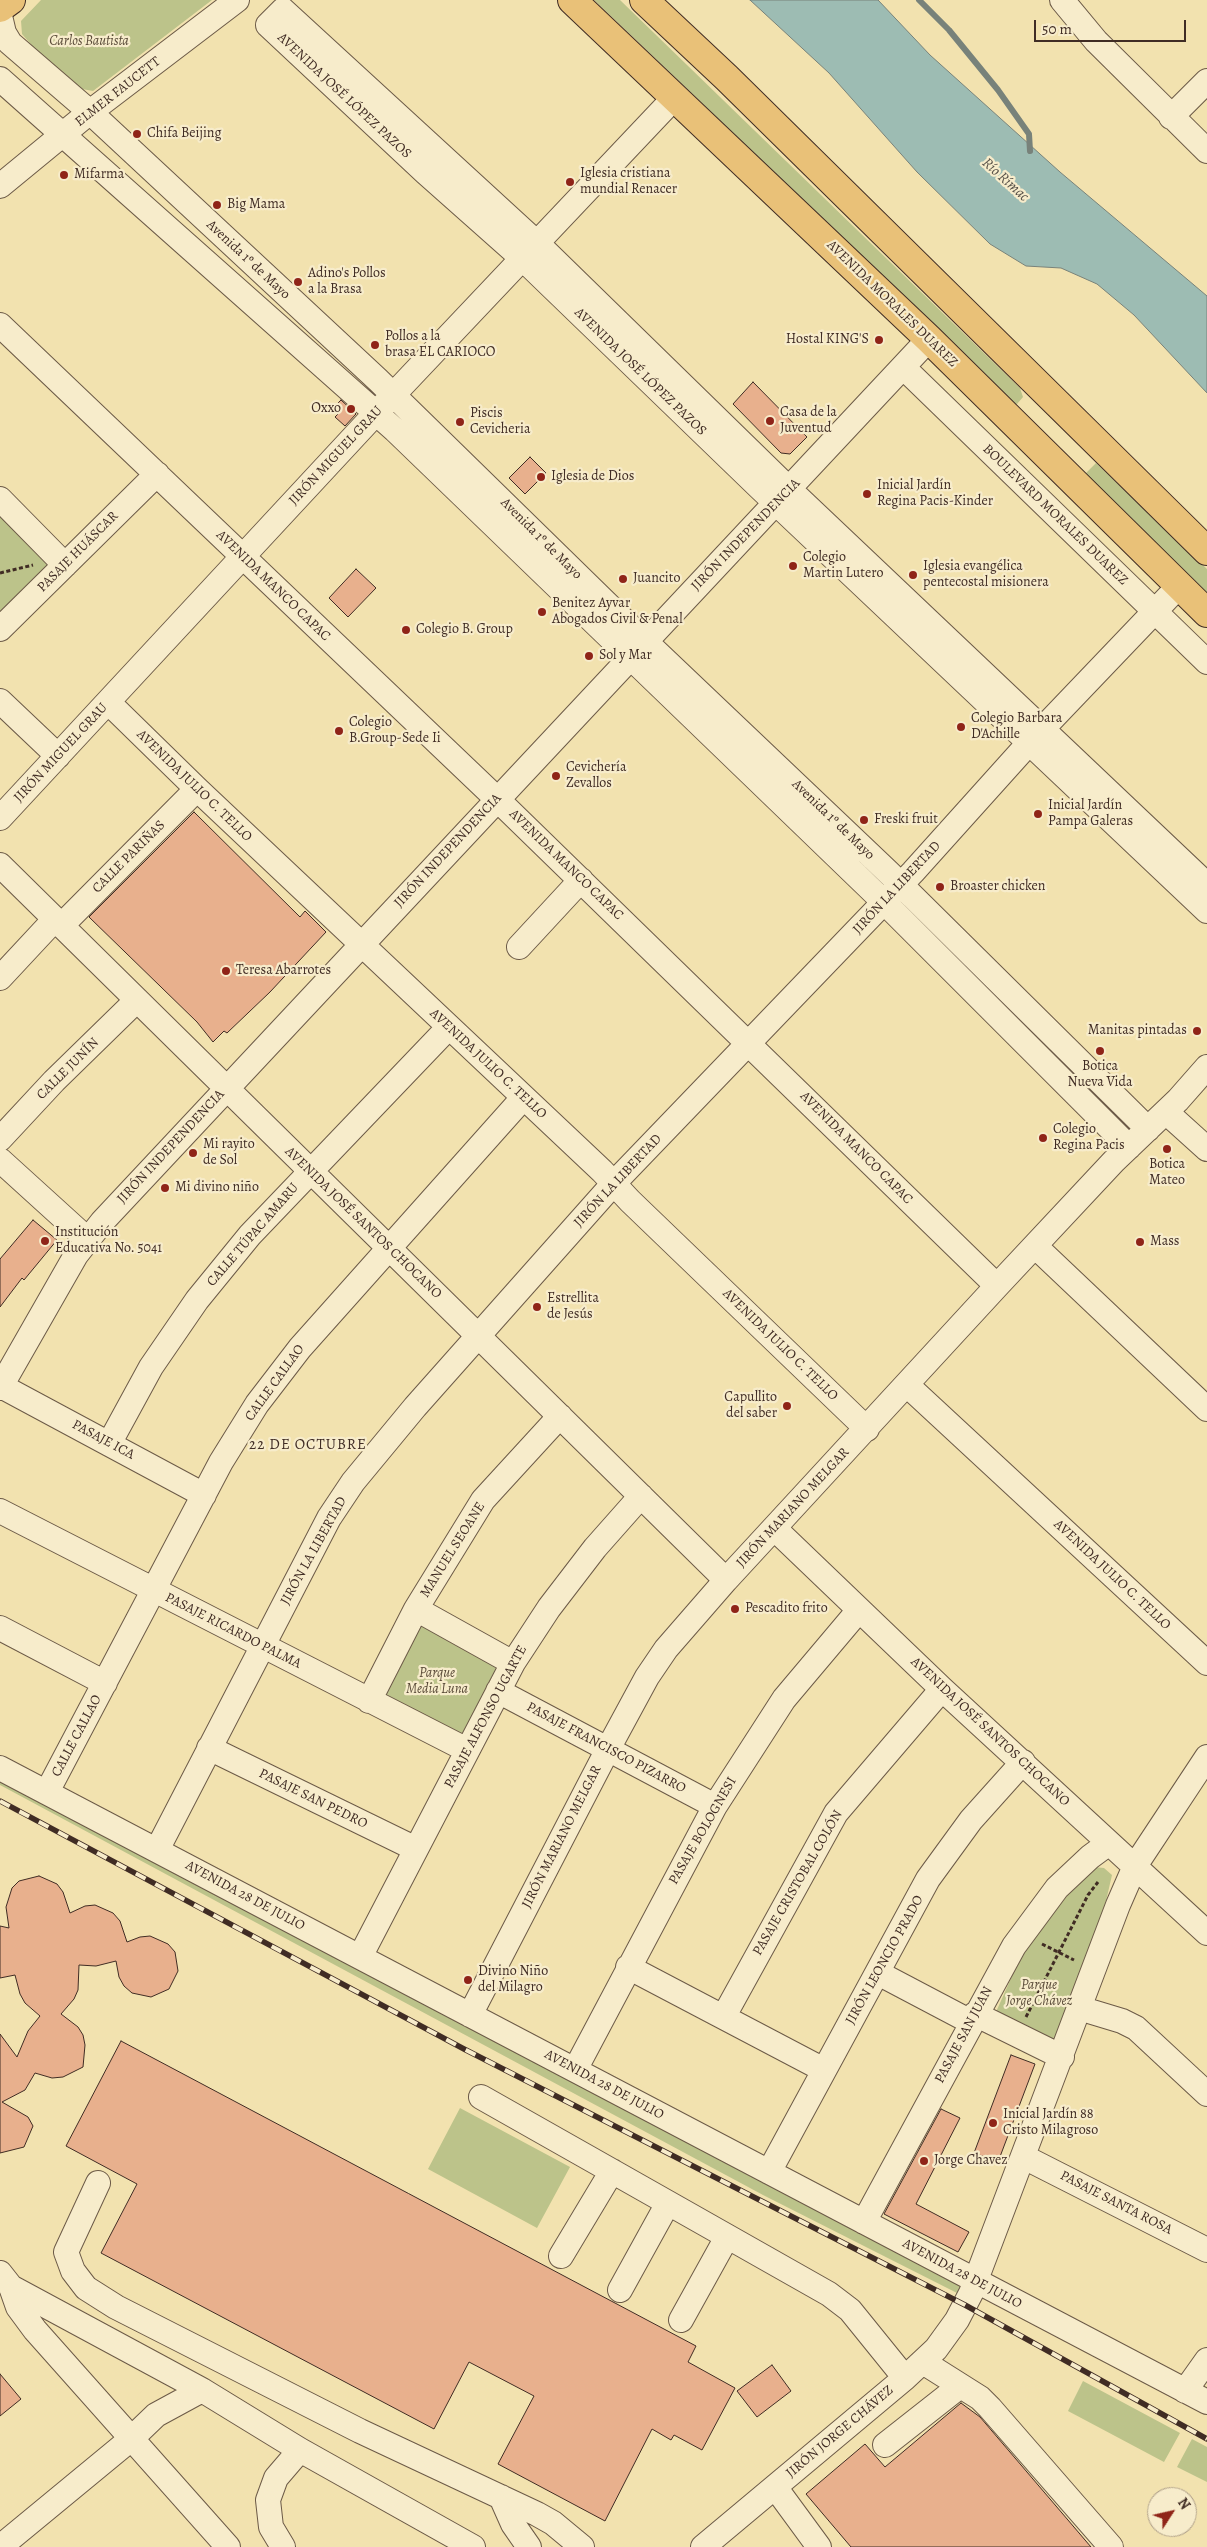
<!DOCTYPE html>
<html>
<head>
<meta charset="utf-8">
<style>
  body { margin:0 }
  #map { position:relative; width:1207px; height:2547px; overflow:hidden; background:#f2e2af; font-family:Alegreya,serif }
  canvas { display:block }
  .north { position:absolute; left:1147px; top:2487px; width:50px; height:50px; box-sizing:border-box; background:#f7eccb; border:1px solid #ae9f88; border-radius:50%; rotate:55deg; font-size:14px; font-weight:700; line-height:20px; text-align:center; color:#402c24 }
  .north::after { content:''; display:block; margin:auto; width:18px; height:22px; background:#8f2418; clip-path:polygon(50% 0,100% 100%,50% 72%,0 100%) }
  .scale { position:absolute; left:1034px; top:20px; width:152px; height:22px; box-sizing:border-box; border:2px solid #402c24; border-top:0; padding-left:6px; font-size:15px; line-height:18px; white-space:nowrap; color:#402c24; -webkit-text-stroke:4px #f7eccb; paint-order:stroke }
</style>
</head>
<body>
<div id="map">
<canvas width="1207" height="2547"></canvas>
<div class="north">N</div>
<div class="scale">50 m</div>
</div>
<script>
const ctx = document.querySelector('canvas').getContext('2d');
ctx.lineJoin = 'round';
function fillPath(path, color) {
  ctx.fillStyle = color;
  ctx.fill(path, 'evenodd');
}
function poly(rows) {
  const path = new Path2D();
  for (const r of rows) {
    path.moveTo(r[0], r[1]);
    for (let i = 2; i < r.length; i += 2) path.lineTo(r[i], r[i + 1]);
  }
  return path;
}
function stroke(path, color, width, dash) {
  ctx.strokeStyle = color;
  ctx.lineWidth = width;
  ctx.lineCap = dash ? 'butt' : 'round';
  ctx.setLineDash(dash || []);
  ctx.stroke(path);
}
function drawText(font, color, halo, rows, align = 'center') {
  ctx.font = font + ' Alegreya,serif';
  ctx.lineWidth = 4.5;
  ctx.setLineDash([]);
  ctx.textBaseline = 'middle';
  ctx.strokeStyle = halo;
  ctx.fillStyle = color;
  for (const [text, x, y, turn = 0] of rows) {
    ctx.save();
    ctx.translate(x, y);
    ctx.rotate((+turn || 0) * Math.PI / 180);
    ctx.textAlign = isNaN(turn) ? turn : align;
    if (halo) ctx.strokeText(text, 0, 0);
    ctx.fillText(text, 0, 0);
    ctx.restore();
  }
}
fillPath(poly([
  [41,0,212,0,93,91,82,89,66,77,40,55,22,34,21,21],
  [594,0,620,0,1020,388,1023,397,1017,404,1006,403,701,102],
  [1096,463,1207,569,1207,599,1081,478],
  [0,507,54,559,0,622],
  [419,1624,499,1668,461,1743,378,1698],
  [0,1773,963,2286,959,2294,763,2195,0,1785],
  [1094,1867,1104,1868,1112,1875,1106,1901,1056,2042,996,2012,1024,1949,1076,1885],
  [460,2108,570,2167,537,2228,428,2169],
  [1083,2381,1180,2433,1164,2462,1068,2411],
  [1192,2439,1207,2447,1207,2482,1177,2467]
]), '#bcc38a');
const water = poly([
  [750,0,878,0,930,55,1060,172,1207,296,1207,393,1134,315,1097,284,1061,268,1026,266,990,244,917,172,829,73,750,0]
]);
fillPath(water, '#9dbcb3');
stroke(water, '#78827a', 1);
stroke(poly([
  [919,0,949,30,998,90,1029,134,1030,151]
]), '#78827a', 6);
const building = poly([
  [753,382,807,437,790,454,781,453,733,404,753,382],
  [341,400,356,414,345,426,335,417,341,411,335,406,341,400],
  [530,457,546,473,525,494,509,478,530,457],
  [356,569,376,588,348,617,329,598,356,569],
  [194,812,300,917,305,911,326,932,270,992,227,1033,224,1031,213,1042,197,1022,89,917,194,812],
  [33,1220,57,1240,24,1280,22,1278,0,1307,0,1259,33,1220],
  [39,1876,57,1884,63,1892,70,1913,85,1906,95,1905,113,1913,120,1921,127,1942,140,1937,150,1936,168,1944,175,1952,178,1971,169,1989,151,1997,132,1993,124,1986,119,1977,116,1961,96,1966,79,1965,78,1990,74,1999,61,2014,78,2027,83,2035,85,2045,83,2067,63,2077,52,2078,35,2073,25,2090,2,2102,28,2117,33,2126,24,2147,0,2153,0,2034,17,2057,28,2031,40,2016,25,2003,20,1994,15,1975,0,1978,0,1926,9,1928,6,1907,12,1888,19,1881,39,1876],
  [121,2041,696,2346,688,2362,735,2388,702,2450,674,2435,671,2440,652,2429,605,2521,498,2464,534,2396,469,2362,434,2429,101,2253,137,2184,66,2146,121,2041],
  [1011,2055,1035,2064,998,2162,974,2153,1011,2055],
  [941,2109,960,2118,916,2204,969,2232,958,2252,884,2214,941,2109],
  [772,2365,791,2391,757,2417,737,2391,772,2365],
  [0,2374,21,2399,0,2416,0,2374],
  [961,2403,980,2417,1091,2547,851,2547,806,2494,865,2444,885,2467,961,2403]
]);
fillPath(building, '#e8b08d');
stroke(building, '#402c24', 1);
const minor = poly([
  [1062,0,1096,41,1207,151],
  [0,16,4,33,10,43,90,112,378,380,645,641,888,872,1148,1129],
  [0,79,395,430,884,902,1129,1147],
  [1171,117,1207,81],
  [0,186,90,112,237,0],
  [0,325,497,799,997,1286],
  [904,368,1207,662],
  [0,499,65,565],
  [0,629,157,474],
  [0,701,58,756],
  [108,702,197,789,602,1171,630,1201,867,1429],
  [0,818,376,413,675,97],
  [0,865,726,1580],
  [1207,885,790,490,538,244,283,10,268,25,425,172,523,259,759,487,1207,911],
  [61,926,197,789],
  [519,947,581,880],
  [0,978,55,919],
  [1166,1112,1207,1149],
  [0,1139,54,1081,137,1000],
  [0,1160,87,1239],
  [1035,1246,1207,1409],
  [907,1385,1207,1663],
  [1,1386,204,1495],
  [0,1388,76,1255,102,1222,929,339],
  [109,1444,151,1367,197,1300,250,1235,449,1027],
  [0,1511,467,1750],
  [774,1528,942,1689,1207,1933],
  [416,1609,513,1663],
  [0,1628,105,1683],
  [498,1691,715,1806],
  [369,1701,416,1609,483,1500,560,1416],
  [209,1748,416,1849],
  [0,1768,1207,2402],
  [47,1792,221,1462,257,1404,300,1348,523,1098],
  [157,1850,329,1518,353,1482,415,1407,614,1183,913,872,1029,743,1179,586],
  [360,1957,513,1663,549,1608,595,1548,641,1496],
  [628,1967,824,2070],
  [878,1973,971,2022],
  [1079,2008,1122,2021,1136,2028,1207,2094],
  [975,2014,1062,2057],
  [470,2015,608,1749,647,1677,666,1649,726,1580,997,1286,1114,1161,1178,1100,1207,1067],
  [724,2016,836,1813,942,1689],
  [575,2070,715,1806,784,1699,859,1610],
  [481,2097,829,2294,850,2310,905,2378],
  [1024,2157,1207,2250],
  [769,2172,928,1879,971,1820,1023,1762],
  [98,2183,66,2252,73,2271,86,2288,116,2307,360,2431,537,2514,553,2523,582,2547],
  [864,2222,1014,1946,1057,1888,1090,1857,1109,1843],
  [561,2256,612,2171],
  [0,2273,11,2287,18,2307,35,2330,228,2547],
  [11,2287,202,2390,300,2450,473,2547],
  [620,2290,668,2203],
  [681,2320,727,2237],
  [923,2362,980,2398,990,2408,1111,2547],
  [1185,2391,1207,2360],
  [885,2445,960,2386],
  [775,2487,819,2547],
  [501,2497,513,2524,529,2547],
  [0,2547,131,2439,156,2415,202,2390],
  [283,2547,271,2527,268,2500,276,2478,300,2450],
  [703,2547,905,2378,936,2349,957,2320,971,2293,1118,1905,1135,1866,1207,1757]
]);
const major = poly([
  [0,8,11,0]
]);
const highway = poly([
  [572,0,929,339,1207,613],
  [644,0,727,78,1207,551]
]);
stroke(minor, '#6c5a47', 26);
stroke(major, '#402c24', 30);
stroke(highway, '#402c24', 30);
stroke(poly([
  [0,573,33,565],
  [1042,1944,1074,1960],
  [1026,2017,1088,1895,1098,1882]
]), '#402c24', 3, [4, 2.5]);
stroke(minor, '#f7eccb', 24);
stroke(major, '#e9c178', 28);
stroke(highway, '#e9c178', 28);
const rail = poly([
  [0,1801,464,2049,965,2305,1207,2439]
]);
stroke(rail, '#402c24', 5.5);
stroke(rail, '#f7eccb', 4, [11]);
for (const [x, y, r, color] of [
  [137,134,5,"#8f2418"],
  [64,175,5,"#8f2418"],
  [570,182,5,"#8f2418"],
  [217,205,5,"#8f2418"],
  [298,282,5,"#8f2418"],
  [879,340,5,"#8f2418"],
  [375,345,5,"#8f2418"],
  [351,409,5,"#8f2418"],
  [770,421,5,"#8f2418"],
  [460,422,5,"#8f2418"],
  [541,477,5,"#8f2418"],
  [867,494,5,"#8f2418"],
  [793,566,5,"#8f2418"],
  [913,575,5,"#8f2418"],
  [623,579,5,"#8f2418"],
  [542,612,5,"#8f2418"],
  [406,630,5,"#8f2418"],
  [589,656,5,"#8f2418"],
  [961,727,5,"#8f2418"],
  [339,731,5,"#8f2418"],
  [556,776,5,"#8f2418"],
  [1038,814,5,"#8f2418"],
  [864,820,5,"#8f2418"],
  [940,887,5,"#8f2418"],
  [226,971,5,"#8f2418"],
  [1197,1031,5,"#8f2418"],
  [1100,1051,5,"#8f2418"],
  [1043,1138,5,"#8f2418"],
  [1167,1149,5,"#8f2418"],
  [193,1153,5,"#8f2418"],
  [165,1188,5,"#8f2418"],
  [45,1241,5,"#8f2418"],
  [1140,1242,5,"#8f2418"],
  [537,1307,5,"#8f2418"],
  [787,1406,5,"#8f2418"],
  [735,1609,5,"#8f2418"],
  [468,1980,5,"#8f2418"],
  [993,2123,5,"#8f2418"],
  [924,2161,5,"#8f2418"]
]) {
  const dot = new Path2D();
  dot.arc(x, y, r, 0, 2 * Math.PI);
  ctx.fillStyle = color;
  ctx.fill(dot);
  stroke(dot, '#f7eccb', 2);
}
drawText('italic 14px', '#594a38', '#f7eccb', [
  ["Carlos Bautista",89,42],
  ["Parque",437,1674],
  ["Media Luna",437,1690],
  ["Parque",1039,1986],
  ["Jorge Chávez",1039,2002]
]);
drawText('14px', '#402c24', '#f7eccb', [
  ["ELMER FAUCETT",118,92,-38],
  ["AVENIDA JOSÉ LÓPEZ PAZOS",344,96,43],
  ["Avenida 1º de Mayo",248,260,43],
  ["AVENIDA MORALES DUAREZ",892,304,44],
  ["AVENIDA JOSÉ LÓPEZ PAZOS",640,372,44],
  ["JIRÓN MIGUEL GRAU",336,456,-47],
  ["BOULEVARD MORALES DUAREZ",1055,515,44],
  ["JIRÓN INDEPENDENCIA",746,535,-46],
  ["Avenida 1º de Mayo",541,539,45],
  ["PASAJE HUÁSCAR",78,552,-45],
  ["AVENIDA MANCO CAPAC",273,586,44],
  ["JIRÓN MIGUEL GRAU",61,753,-47],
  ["AVENIDA JULIO C. TELLO",194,786,44],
  ["Avenida 1º de Mayo",833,820,44],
  ["JIRÓN INDEPENDENCIA",448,851,-47],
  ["CALLE PARIÑAS",129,857,-45],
  ["AVENIDA MANCO CAPAC",566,865,44],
  ["JIRÓN LA LIBERTAD",897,888,-47],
  ["AVENIDA JULIO C. TELLO",488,1064,43],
  ["CALLE JUNÍN",68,1069,-45],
  ["JIRÓN INDEPENDENCIA",171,1147,-47],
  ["AVENIDA MANCO CAPAC",856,1148,45],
  ["JIRÓN LA LIBERTAD",618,1181,-47],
  ["AVENIDA JOSÉ SANTOS CHOCANO",363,1223,44],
  ["CALLE TÚPAC AMARU",253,1235,-49],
  ["AVENIDA JULIO C. TELLO",780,1345,44],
  ["CALLE CALLAO",275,1383,-54],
  ["PASAJE ICA",103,1440,28],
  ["JIRÓN MARIANO MELGAR",793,1508,-47],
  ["MANUEL SEOANE",453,1550,-58],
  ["JIRÓN LA LIBERTAD",314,1551,-61],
  ["AVENIDA JULIO C. TELLO",1112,1575,43],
  ["PASAJE RICARDO PALMA",233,1631,27],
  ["PASAJE ALFONSO UGARTE",486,1717,-62],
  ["AVENIDA JOSÉ SANTOS CHOCANO",990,1732,43],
  ["CALLE CALLAO",77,1736,-62],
  ["PASAJE FRANCISCO PIZARRO",606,1748,28],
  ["PASAJE SAN PEDRO",313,1799,26],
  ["PASAJE BOLOGNESI",703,1831,-60],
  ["JIRÓN MARIANO MELGAR",562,1837,-63],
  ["PASAJE CRISTOBAL COLÓN",798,1883,-60],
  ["AVENIDA 28 DE JULIO",245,1896,28],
  ["JIRÓN LEONCIO PRADO",885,1960,-61],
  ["PASAJE SAN JUAN",964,2035,-62],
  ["AVENIDA 28 DE JULIO",604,2085,28],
  ["PASAJE SANTA ROSA",1116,2203,27],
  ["AVENIDA 28 DE JULIO",962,2274,28],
  ["JIRÓN JORGE CHÁVEZ",840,2432,-40]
]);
drawText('14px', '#402c24', '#f7eccb', [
  ["Chifa Beijing",147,134],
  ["Iglesia cristiana",580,174],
  ["mundial Renacer",580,190],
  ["Mifarma",74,175],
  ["Big Mama",227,205],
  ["Adino's Pollos",308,274],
  ["a la Brasa",308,290],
  ["Pollos a la",385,337],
  ["brasa EL CARIOCO",385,353],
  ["Hostal KING'S",869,340,"right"],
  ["Oxxo",341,409,"right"],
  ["Casa de la",780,413],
  ["Juventud",780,429],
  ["Piscis",470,414],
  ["Cevicheria",470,430],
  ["Iglesia de Dios",551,477],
  ["Inicial Jardín",877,486],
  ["Regina Pacis-Kinder",877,502],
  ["Colegio",803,558],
  ["Martin Lutero",803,574],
  ["Iglesia evangélica",923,567],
  ["pentecostal misionera",923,583],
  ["Juancito",633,579],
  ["Benitez Ayvar",552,604],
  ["Abogados Civil & Penal",552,620],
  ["Colegio B. Group",416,630],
  ["Sol y Mar",599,656],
  ["Colegio Barbara",971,719],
  ["D'Achille",971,735],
  ["Colegio",349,723],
  ["B.Group-Sede Ii",349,739],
  ["Cevichería",566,768],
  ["Zevallos",566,784],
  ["Inicial Jardín",1048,806],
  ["Pampa Galeras",1048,822],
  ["Freski fruit",874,820],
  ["Broaster chicken",950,887],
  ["Teresa Abarrotes",236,971],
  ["Manitas pintadas",1187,1031,"right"],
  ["Botica",1100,1067,"center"],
  ["Nueva Vida",1100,1083,"center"],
  ["Colegio",1053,1130],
  ["Regina Pacis",1053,1146],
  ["Mi rayito",203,1145],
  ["de Sol",203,1161],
  ["Botica",1167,1165,"center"],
  ["Mateo",1167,1181,"center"],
  ["Mi divino niño",175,1188],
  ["Institución",55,1233],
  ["Educativa No. 5041",55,1249],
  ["Mass",1150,1242],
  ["Estrellita",547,1299],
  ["de Jesús",547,1315],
  ["Capullito",777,1398,"right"],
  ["del saber",777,1414,"right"],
  ["Pescadito frito",745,1609],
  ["Divino Niño",478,1972],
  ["del Milagro",478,1988],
  ["Inicial Jardín 88",1003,2115],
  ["Cristo Milagroso",1003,2131],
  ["Jorge Chavez",934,2161]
], 'left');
drawText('italic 15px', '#575048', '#f7eccb', [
  ["Río Rímac",1005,180,42]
]);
ctx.letterSpacing = '1px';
drawText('15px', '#402c24', '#f7eccb', [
  ["22 DE OCTUBRE",308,1445]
]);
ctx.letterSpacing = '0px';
</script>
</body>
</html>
